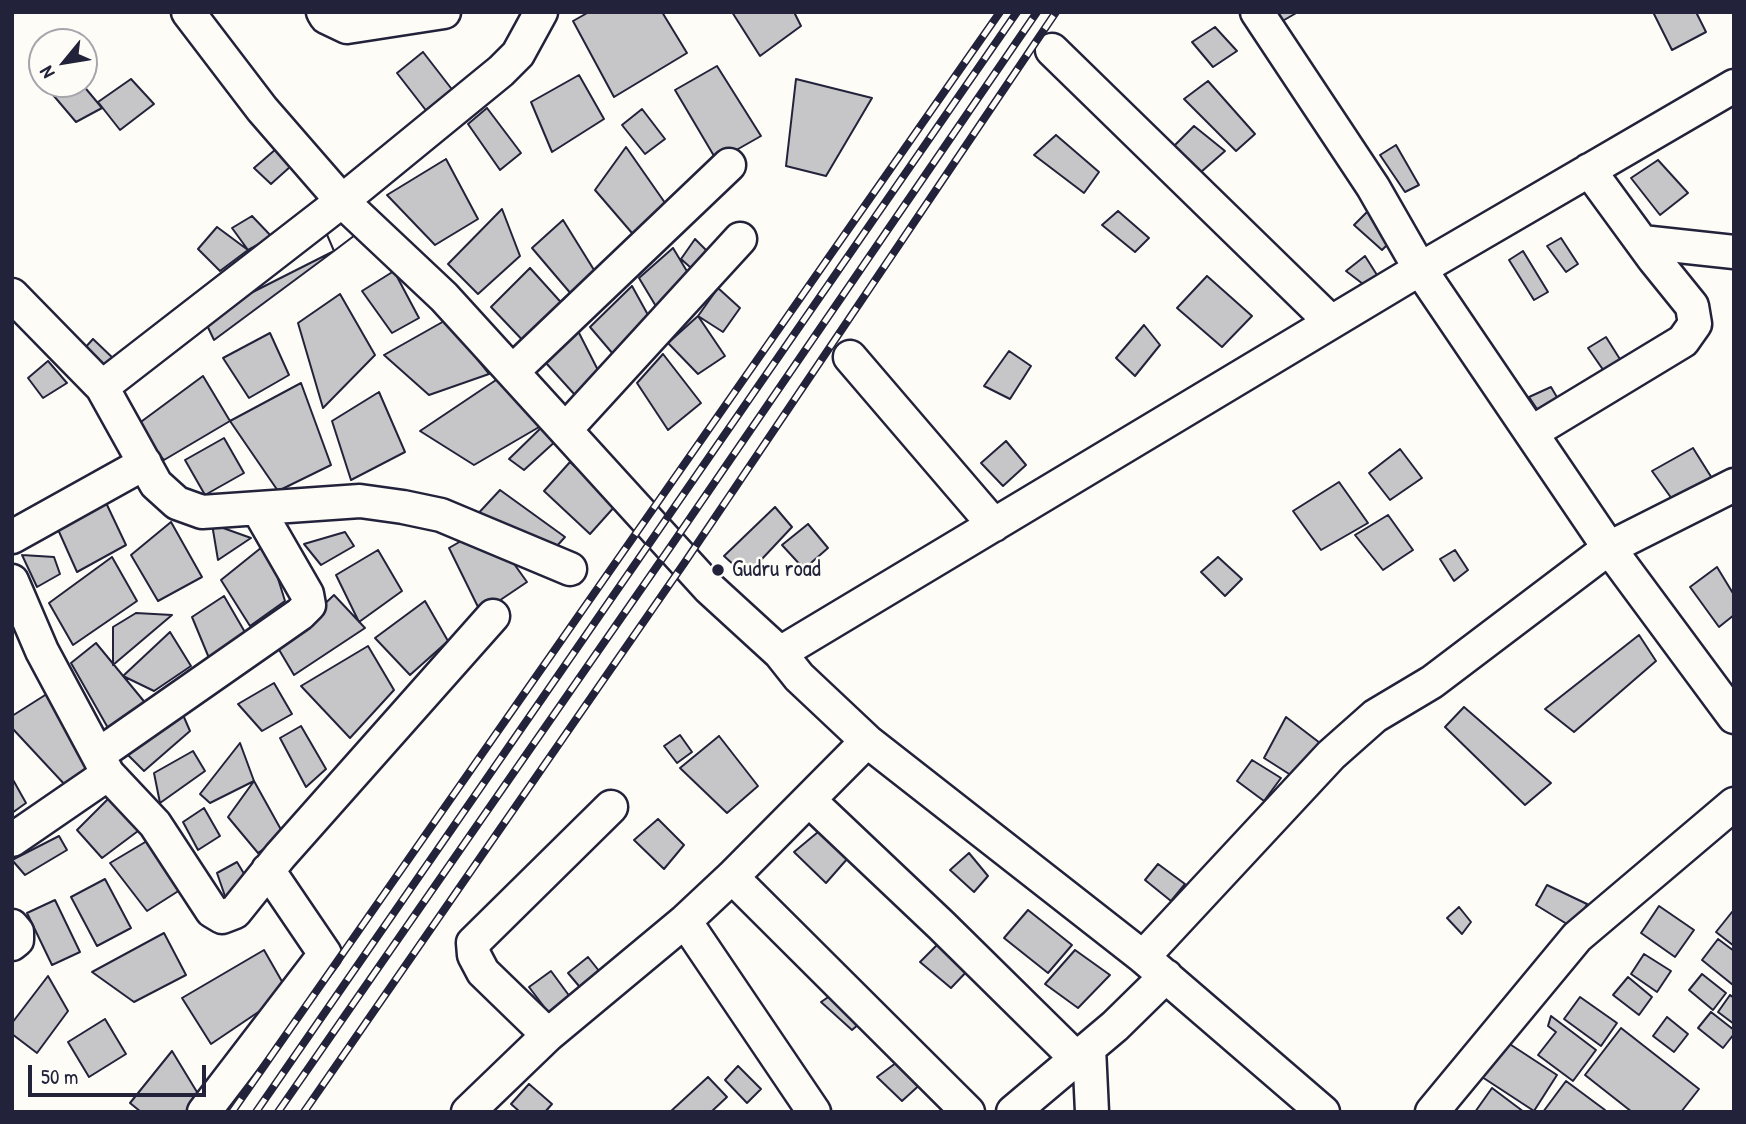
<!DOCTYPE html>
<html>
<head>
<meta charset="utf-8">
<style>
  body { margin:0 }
  #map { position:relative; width:1746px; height:1124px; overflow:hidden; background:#fdfcf7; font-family:"Patrick Hand",sans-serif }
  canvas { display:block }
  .frame { position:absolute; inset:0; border:14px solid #22223b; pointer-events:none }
  .north { position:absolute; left:28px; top:28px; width:70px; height:70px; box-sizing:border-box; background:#fdfcf7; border:2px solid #a5a5ac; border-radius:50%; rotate:240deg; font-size:19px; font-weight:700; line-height:28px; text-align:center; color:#22223b }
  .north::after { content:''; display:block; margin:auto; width:24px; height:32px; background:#22223b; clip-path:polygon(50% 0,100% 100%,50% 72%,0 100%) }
  .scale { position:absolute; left:28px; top:1065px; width:178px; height:32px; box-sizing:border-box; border:4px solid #22223b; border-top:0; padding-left:9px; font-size:21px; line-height:24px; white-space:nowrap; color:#22223b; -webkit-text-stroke:5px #fdfcf7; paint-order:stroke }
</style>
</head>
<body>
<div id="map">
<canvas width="1746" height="1124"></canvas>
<div class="frame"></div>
<div class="north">N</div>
<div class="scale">50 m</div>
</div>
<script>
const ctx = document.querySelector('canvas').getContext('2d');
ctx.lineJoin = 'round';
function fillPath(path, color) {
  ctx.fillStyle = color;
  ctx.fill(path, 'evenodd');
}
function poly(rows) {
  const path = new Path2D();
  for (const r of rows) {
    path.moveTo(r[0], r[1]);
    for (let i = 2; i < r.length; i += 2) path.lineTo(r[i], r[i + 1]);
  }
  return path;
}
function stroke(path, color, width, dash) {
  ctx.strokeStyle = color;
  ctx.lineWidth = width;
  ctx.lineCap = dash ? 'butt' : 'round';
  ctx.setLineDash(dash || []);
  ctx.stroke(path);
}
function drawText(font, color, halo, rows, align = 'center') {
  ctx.font = font + ' "Patrick Hand",sans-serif';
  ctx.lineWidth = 5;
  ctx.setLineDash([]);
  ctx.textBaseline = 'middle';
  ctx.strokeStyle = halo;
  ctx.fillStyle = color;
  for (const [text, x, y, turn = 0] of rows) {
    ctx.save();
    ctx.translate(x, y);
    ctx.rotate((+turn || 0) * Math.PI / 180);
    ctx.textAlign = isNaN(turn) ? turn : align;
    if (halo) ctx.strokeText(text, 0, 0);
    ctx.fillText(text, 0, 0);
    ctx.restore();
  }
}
const building = poly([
  [589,12,662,12,687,53,614,97,573,21,589,12],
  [732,12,794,12,801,26,760,56,732,12],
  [1274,12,1298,12,1279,23,1274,12],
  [1653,12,1696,12,1706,32,1672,50,1653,12],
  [1215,27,1237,51,1213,67,1192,42,1215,27],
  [423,52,454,92,428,113,397,73,423,52],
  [717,66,761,136,717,161,675,90,717,66],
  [579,75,604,119,552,152,531,102,579,75],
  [131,79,154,104,120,130,98,102,131,79],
  [796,79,872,98,826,176,786,166,796,79],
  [1208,81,1255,134,1236,151,1184,99,1208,81],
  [57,84,82,84,102,108,76,122,48,89,57,84],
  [487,108,521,153,500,170,468,124,487,108],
  [642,109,665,139,645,154,622,125,642,109],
  [1194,126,1225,151,1201,172,1174,146,1194,126],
  [1056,135,1099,172,1084,193,1034,155,1056,135],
  [1396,145,1419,185,1405,192,1380,155,1396,145],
  [626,147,670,210,632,233,595,190,626,147],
  [276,149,291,166,271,184,254,168,276,149],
  [446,159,478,219,435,245,387,195,446,159],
  [1658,160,1688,193,1660,215,1631,178,1658,160],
  [348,207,359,232,334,251,325,230,348,207],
  [502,209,520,256,478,294,448,264,502,209],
  [1370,209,1393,239,1382,250,1354,225,1370,209],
  [335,210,359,232,334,251,325,230,335,210],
  [1118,211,1149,238,1135,252,1102,225,1118,211],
  [252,216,272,237,248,250,232,228,252,216],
  [563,220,599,278,572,295,532,248,563,220],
  [217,227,248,250,220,271,198,249,217,227],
  [1561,238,1578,264,1566,272,1547,246,1561,238],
  [695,239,715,259,700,276,681,259,695,239],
  [673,248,691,278,660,313,639,278,673,248],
  [334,251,214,340,204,319,233,302,334,251],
  [1523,251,1548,292,1534,300,1509,260,1523,251],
  [1365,256,1377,275,1363,284,1346,271,1365,256],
  [530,268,567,309,529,347,491,307,530,268],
  [394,271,419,318,392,333,362,291,394,271],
  [1207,276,1252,316,1222,347,1177,308,1207,276],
  [632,286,653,324,619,361,590,327,632,286],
  [718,288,740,308,723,332,698,316,718,288],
  [340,294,375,355,323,408,298,323,340,294],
  [698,316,725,356,698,374,668,343,698,316],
  [446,320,489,374,429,395,384,355,446,320],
  [1144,325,1160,345,1135,376,1116,358,1144,325],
  [578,331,602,378,575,395,546,363,578,331],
  [270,333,289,375,249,398,223,358,270,333],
  [1606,337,1623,364,1606,374,1588,348,1606,337],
  [93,339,116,361,99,371,83,350,93,339],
  [1009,351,1031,366,1010,399,984,386,1009,351],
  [663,354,701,403,668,430,637,383,663,354],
  [48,361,67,383,43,398,28,378,48,361],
  [203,376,230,421,164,460,134,427,203,376],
  [502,376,546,423,474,465,420,431,502,376],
  [301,383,331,465,278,491,230,421,301,383],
  [1551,387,1558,399,1539,412,1529,397,1551,387],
  [379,392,405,452,351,480,332,421,379,392],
  [546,423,558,439,524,470,509,459,546,423],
  [224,438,244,473,205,495,185,460,224,438],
  [1006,441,1026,465,1003,486,981,463,1006,441],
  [1693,448,1715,483,1677,506,1652,471,1693,448],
  [1400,449,1422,478,1390,500,1369,473,1400,449],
  [570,462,616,505,590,534,544,491,570,462],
  [1339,482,1368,523,1321,550,1293,511,1339,482],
  [99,488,126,545,77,572,56,525,99,488],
  [500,490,565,537,556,547,474,518,500,490],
  [775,507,792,527,746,576,724,556,775,507],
  [1388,515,1413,550,1383,570,1355,535,1388,515],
  [171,522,202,577,158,601,131,555,171,522],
  [212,524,251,538,218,560,212,524],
  [808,524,828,548,804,569,782,545,808,524],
  [487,526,527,582,481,613,449,548,487,526],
  [345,532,354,546,321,565,304,544,345,532],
  [267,543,285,601,250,626,221,580,267,543],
  [378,550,402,591,359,622,336,575,378,550],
  [1455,550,1468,570,1454,581,1440,559,1455,550],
  [22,555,54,557,60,574,37,587,22,555],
  [112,557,137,601,73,645,49,603,112,557],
  [1218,557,1242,579,1225,596,1201,572,1218,557],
  [1717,567,1734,595,1734,615,1719,627,1690,587,1717,567],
  [334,595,365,628,294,675,278,648,334,595],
  [224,596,246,634,209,658,192,617,224,596],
  [425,601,448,641,410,675,375,638,425,601],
  [136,613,172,615,113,665,113,627,136,613],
  [170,632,191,666,154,691,123,676,170,632],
  [1639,635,1656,661,1574,732,1545,709,1639,635],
  [96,643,147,705,108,728,71,663,96,643],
  [368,646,394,690,350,738,301,686,368,646],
  [274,683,292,714,262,731,238,704,274,683],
  [61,685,88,772,66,786,12,728,12,716,61,685],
  [1464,707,1551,783,1525,805,1445,727,1464,707],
  [180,708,190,731,144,771,126,753,180,708],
  [1286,717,1320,743,1297,779,1264,758,1286,717],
  [301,726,326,769,306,787,280,738,301,726],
  [680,735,692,752,677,763,664,746,680,735],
  [719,736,758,786,727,813,680,768,719,736],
  [240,743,254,781,210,803,200,794,240,743],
  [193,751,205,771,160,803,154,773,193,751],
  [1252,760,1281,778,1264,801,1237,781,1252,760],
  [12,778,26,803,12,813,12,778],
  [254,781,284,835,258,853,228,817,254,781],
  [115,792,138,831,102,858,77,830,115,792],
  [204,808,220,836,198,850,183,822,204,808],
  [658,819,684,845,664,869,634,840,658,819],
  [818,832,848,858,826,883,794,852,818,832],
  [59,836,67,850,25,875,12,860,59,836],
  [152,838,180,890,147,911,110,863,152,838],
  [969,853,988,876,974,892,950,870,969,853],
  [237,862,249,882,226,899,217,873,237,862],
  [1158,864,1185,884,1171,901,1145,880,1158,864],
  [105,879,131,928,97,946,71,897,105,879],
  [1547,885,1587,904,1575,929,1536,905,1547,885],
  [55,900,80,952,52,965,27,913,55,900],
  [1659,906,1694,930,1675,957,1641,933,1659,906],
  [1459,907,1471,922,1462,934,1447,918,1459,907],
  [1028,910,1072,945,1048,973,1004,938,1028,910],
  [1732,912,1734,913,1734,946,1716,932,1732,912],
  [164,933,186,975,134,1002,92,972,164,933],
  [1718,939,1734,951,1733,985,1702,960,1718,939],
  [939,943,970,968,951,988,920,962,939,943],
  [264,950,288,992,211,1044,182,998,264,950],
  [1075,950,1110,975,1078,1008,1045,984,1075,950],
  [1644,954,1671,971,1657,992,1631,974,1644,954],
  [588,957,603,976,584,992,568,973,588,957],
  [551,971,576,1005,554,1020,529,987,551,971],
  [1702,974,1726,993,1713,1010,1689,990,1702,974],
  [48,976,68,1011,37,1053,12,1034,12,1023,48,976],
  [1628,977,1652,997,1639,1015,1613,995,1628,977],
  [837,991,867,1017,852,1030,821,1002,837,991],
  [1730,995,1734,998,1734,1024,1718,1012,1730,995],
  [1580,997,1617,1023,1601,1046,1564,1019,1580,997],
  [1711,1012,1734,1030,1734,1034,1723,1048,1698,1028,1711,1012],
  [1551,1016,1596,1050,1573,1081,1538,1055,1556,1032,1548,1026,1551,1016],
  [1667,1017,1688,1034,1674,1052,1653,1036,1667,1017],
  [105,1019,126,1054,89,1077,68,1042,105,1019],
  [1621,1028,1699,1089,1681,1112,1632,1112,1585,1075,1621,1028],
  [1502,1039,1557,1075,1534,1111,1479,1075,1502,1039],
  [172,1051,200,1097,188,1112,141,1112,130,1103,172,1051],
  [904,1057,925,1080,902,1101,877,1077,904,1057],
  [738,1066,761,1089,747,1103,725,1080,738,1066],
  [708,1077,727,1097,711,1112,670,1112,708,1077],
  [1566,1081,1605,1110,1604,1112,1543,1112,1566,1081],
  [529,1084,552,1104,545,1112,520,1112,511,1104,529,1084],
  [1492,1088,1524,1112,1475,1112,1492,1088]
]);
fillPath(building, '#c6c6c8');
stroke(building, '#22223b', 2);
const minor = poly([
  [188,12,262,109,342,201,444,297,709,588,780,653,799,677,867,741,1143,957,1323,1112],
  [323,12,326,17,347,27,444,12],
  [1257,12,1373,187,1420,269,1609,548,1734,717],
  [1052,50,1331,322],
  [1642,242,1734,252],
  [12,295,102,387,156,484,177,503,202,512,360,501,403,507,441,515,570,569],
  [850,357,994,525],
  [513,371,729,165],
  [102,387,342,201,501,71,518,54,541,12],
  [566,429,740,239],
  [1531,433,1683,341,1695,324,1692,306,1654,259,1589,170],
  [12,537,145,463],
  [12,581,42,651,108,774,155,824,212,911,222,917,235,912,280,856,493,616],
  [780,653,1420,269,1734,86],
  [98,755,300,614,309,605,307,594,258,509],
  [810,801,941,925,1076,1058],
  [12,840,108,774],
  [732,877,968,1112],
  [685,921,814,1112],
  [12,926,17,932,17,940,12,944],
  [1143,957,1331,755,1375,716,1432,682,1609,548,1734,485],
  [548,1035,483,972,474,955,473,943,611,807],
  [1089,1048,1092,1112],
  [204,1112,325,954,268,870],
  [468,1112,548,1035,685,921,732,877,867,741],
  [1013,1112,1115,1026,1166,976],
  [1432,1112,1577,937,1734,804]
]);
stroke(minor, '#22223b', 37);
stroke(minor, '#fdfcf7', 32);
const rail = poly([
  [232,1112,1000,12],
  [256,1112,1017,12],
  [278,1112,671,546,1037,12],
  [304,1112,685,562,1056,12]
]);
stroke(rail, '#22223b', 8);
stroke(rail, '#fdfcf7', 5, [16]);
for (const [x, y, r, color] of [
  [718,570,7,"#22223b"]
]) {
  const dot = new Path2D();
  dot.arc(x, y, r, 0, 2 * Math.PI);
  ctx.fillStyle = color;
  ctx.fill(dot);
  stroke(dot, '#fdfcf7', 2.5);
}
drawText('23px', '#22223b', '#fdfcf7', [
  ["Gudru road",732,570]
], 'left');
</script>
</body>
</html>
